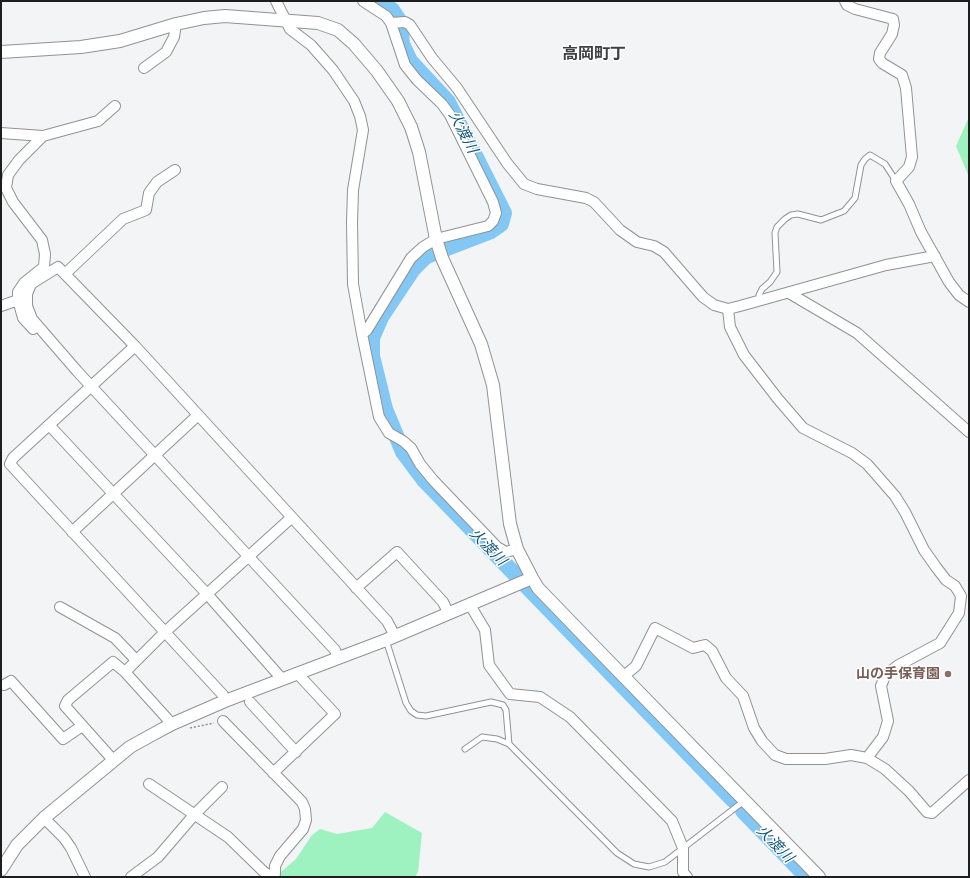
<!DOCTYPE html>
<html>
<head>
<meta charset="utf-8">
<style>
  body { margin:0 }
  #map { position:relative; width:970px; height:878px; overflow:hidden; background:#f3f4f5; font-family:Inter,sans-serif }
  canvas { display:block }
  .frame { position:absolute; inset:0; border:2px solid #1e1e1f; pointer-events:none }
</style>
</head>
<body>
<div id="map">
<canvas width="970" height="878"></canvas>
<div class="frame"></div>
</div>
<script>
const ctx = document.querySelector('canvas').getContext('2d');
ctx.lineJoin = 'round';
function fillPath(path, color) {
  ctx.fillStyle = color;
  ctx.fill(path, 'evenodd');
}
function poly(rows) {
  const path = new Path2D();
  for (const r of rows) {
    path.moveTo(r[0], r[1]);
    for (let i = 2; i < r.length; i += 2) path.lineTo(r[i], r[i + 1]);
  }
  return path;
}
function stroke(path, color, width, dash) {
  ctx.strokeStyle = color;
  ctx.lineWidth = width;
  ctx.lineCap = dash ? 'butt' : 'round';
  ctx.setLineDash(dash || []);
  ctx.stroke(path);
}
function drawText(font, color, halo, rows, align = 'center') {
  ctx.font = font + ' Inter,"Noto Sans JP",sans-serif';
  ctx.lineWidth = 3;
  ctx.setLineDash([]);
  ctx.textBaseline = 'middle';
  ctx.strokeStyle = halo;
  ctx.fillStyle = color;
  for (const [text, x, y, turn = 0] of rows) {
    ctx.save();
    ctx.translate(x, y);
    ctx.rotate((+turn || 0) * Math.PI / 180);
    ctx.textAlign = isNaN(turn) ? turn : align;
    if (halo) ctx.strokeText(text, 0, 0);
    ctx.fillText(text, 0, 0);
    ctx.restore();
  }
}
fillPath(poly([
  [969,117,969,177,956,146],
  [385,812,422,833,418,872,415,877,279,877,281,872,296,859,312,835,320,829,337,834,372,828]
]), '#9df2c0');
stroke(poly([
  [378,1,392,10,400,22,402,44,410,61,448,102,504,213,501,224,491,231,447,248],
  [432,254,425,257,413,269,381,317,372,338,372,356,385,409,403,452,424,480,733,800],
  [743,811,807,877]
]), '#83c8f5', 16);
const service = poly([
  [759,301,759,295,762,289,770,282,777,272,775,233,777,227,785,219,791,215,798,214,821,220,844,211,855,198,861,165,865,159,870,155,885,164,896,181],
  [386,640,406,703,411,711,417,715,426,716,491,702,503,705,506,710,509,744,617,853,634,864,649,867,665,862,744,801],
  [465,749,482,737,497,739,509,744]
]);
const minor = poly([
  [276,1,290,29,311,45,333,70,354,101,360,116,363,130,353,190,352,222,353,284,362,334,379,417,389,433,403,441,411,448,420,464,433,480,497,547,506,552,517,549],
  [845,1,847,5,855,9,893,19,894,25,892,34,880,53,879,59,882,63,902,75,906,88,912,157,909,167,896,181,909,204,921,232,949,282,959,295,969,302],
  [391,23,405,22,410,25,432,58,457,88,507,163,524,184,537,189,586,198,594,202,620,230,637,242,654,246,664,252,703,297,714,305,728,309,740,306,886,265,935,256],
  [144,68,166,52,174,37,176,24],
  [1,133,43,136,98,121,115,106],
  [65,274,123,219,146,210,149,193,157,182,175,170],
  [789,293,857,333,969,432],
  [1,306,18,300],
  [728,309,730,327,744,355,778,399,803,428,852,453,867,464,895,496,905,512,924,550,936,567,946,580,955,586,961,596,959,613,940,643,897,666,885,676,881,686,888,721,883,737,867,758],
  [33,329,23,318,18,300,18,292,24,283,44,267,45,254,42,240,13,202,6,188,8,175,19,160,43,136],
  [362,334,367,330,411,258,423,247,436,239,488,226,493,221,496,213,493,202,450,115,442,104,417,80,405,65,391,23,386,16,363,1],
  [135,346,13,458,10,464,223,695,225,701],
  [50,426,208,595,282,679],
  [72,532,197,416],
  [356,588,397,552,443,602,449,614],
  [470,605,485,630,489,665,510,694,540,697,570,717,672,821,683,848,683,872,687,877],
  [60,607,115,638,136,660],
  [338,658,335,650,77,371,32,319,27,306,27,294,31,284,58,267,135,346,387,621,395,636],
  [125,672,165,632,291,518],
  [624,676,636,666,655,628,693,648,705,645,712,651,726,678,743,696,754,728,762,741,775,755,786,759,825,759,851,755,867,758,885,769,909,791,927,812,932,813,969,780],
  [4,685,11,681,63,739,82,726],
  [250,702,296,752],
  [114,761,65,706,68,700,113,662,125,672,172,724],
  [273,773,335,714,297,673],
  [149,784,228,837,264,872,269,875,275,874,275,866,280,856,303,829,306,820,305,809,302,802,223,721],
  [44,818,64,838,71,848,85,877],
  [131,877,158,857,194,815,222,787]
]);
const tertiary = poly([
  [1,52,81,47,120,41,176,24,204,18,225,16,318,23,338,30,354,44,377,71,398,101,411,127,419,152,436,239,442,258,481,344,493,385,510,524,517,549,532,578,538,588,593,645,819,877],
  [1,870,17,845,44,818,130,747,148,737,172,724,225,701,386,640,532,578]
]);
stroke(service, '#909293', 7);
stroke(minor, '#909293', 12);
stroke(tertiary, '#909293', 14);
stroke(poly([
  [190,728,214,723]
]), '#909091', 1.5, [2, 2]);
stroke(service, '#fff', 5);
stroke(minor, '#fff', 10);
stroke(tertiary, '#fff', 12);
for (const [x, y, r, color] of [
  [948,674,4,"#8d6e63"]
]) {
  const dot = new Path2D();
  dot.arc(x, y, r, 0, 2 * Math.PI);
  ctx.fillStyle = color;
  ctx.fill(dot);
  stroke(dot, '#fff', 1.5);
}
drawText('bold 14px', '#785e54', '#fff', [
  ["山の手保育園",940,674]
], 'right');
drawText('italic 15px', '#0f567a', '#fff', [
  ["火渡川",463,132,63],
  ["火渡川",488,547,46],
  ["火渡川",775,844,46]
]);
drawText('bold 16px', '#3f4041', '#fff', [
  ["高岡町丁",594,54]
]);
</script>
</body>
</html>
